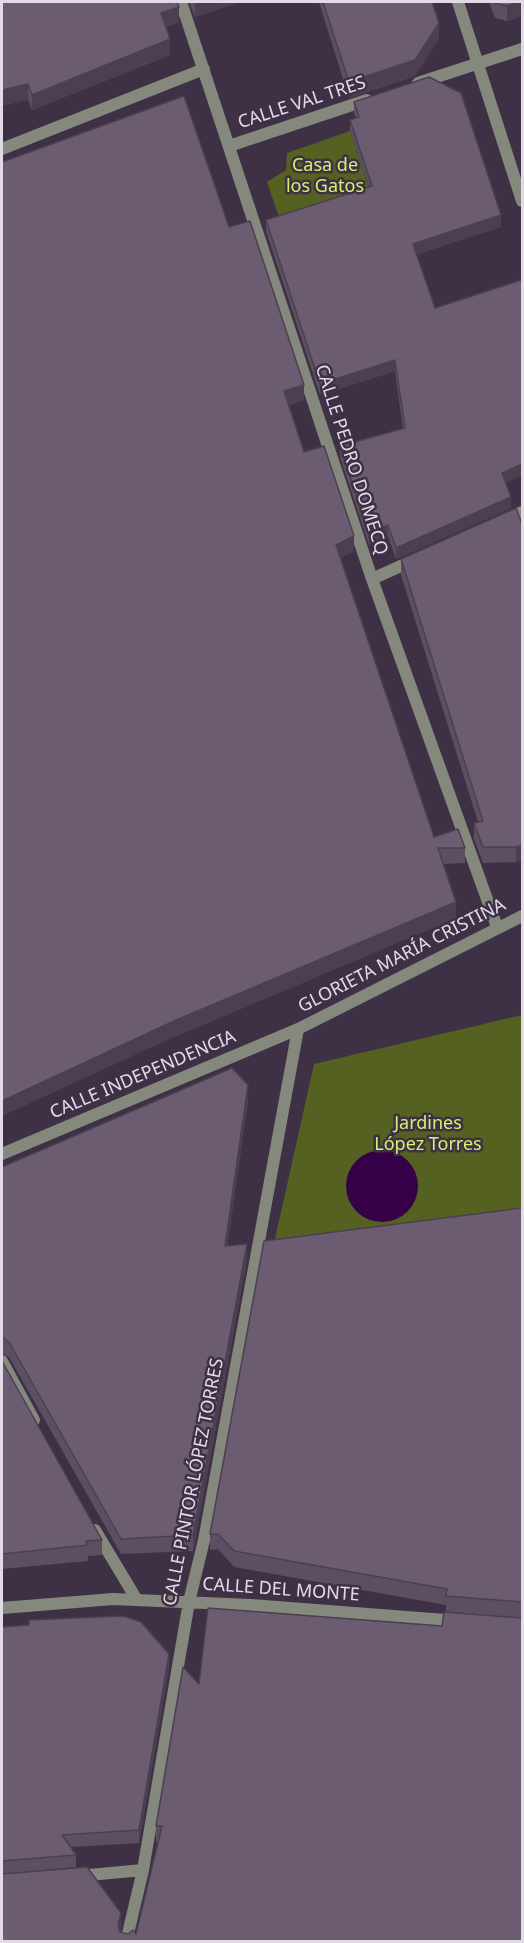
<!DOCTYPE html>
<html>
<head>
<meta charset="utf-8">
<style>
  body { margin:0 }
  #map { position:relative; width:524px; height:1943px; overflow:hidden; background:#3f3145; font-family:"Noto Sans",sans-serif }
  canvas { display:block }
  .frame { position:absolute; inset:0; border:3px solid #e3dae7; pointer-events:none }
</style>
</head>
<body>
<div id="map">
<canvas width="524" height="1943"></canvas>
<div class="frame"></div>
</div>
<script>
const ctx = document.querySelector('canvas').getContext('2d');
ctx.lineJoin = 'round';
function fillPath(path, color) {
  ctx.fillStyle = color;
  ctx.fill(path, 'evenodd');
}
function poly(rows) {
  const path = new Path2D();
  for (const r of rows) {
    if (r.length === 3) {
      path.moveTo(r[0] + r[2], r[1]);
      path.arc(r[0], r[1], r[2], 0, 2 * Math.PI);
      continue;
    }
    path.moveTo(r[0], r[1]);
    for (let i = 2; i < r.length; i += 2) path.lineTo(r[i], r[i + 1]);
  }
  return path;
}
function stroke(path, color, width, dash) {
  ctx.strokeStyle = color;
  ctx.lineWidth = width;
  ctx.lineCap = dash ? 'butt' : 'round';
  ctx.setLineDash(dash || []);
  ctx.stroke(path);
}
function drawText(font, color, halo, rows, align = 'center') {
  ctx.font = font + ' "Noto Sans",sans-serif';
  ctx.lineWidth = 5;
  ctx.setLineDash([]);
  ctx.textBaseline = 'middle';
  ctx.strokeStyle = halo;
  ctx.fillStyle = color;
  for (const [text, x, y, turn = 0] of rows) {
    ctx.save();
    ctx.translate(x, y);
    ctx.rotate((+turn || 0) * Math.PI / 180);
    ctx.textAlign = isNaN(turn) ? turn : align;
    if (halo) ctx.strokeText(text, 0, 0);
    ctx.fillText(text, 0, 0);
    ctx.restore();
  }
}
fillPath(poly([
  [350,131,372,197,282,226,267,182,286,170,287,153],
  [522,1015,522,1219,273,1248,314,1064]
]), '#546121');
fillPath(poly([
  [382,1186,36]
]), '#360048');
stroke(poly([
  [181,2,372,579,497,927],
  [458,2,522,201],
  [418,83,522,49],
  [229,146,367,100],
  [2,149,204,69],
  [504,520,522,512],
  [372,579,414,560],
  [2,1154,298,1029,522,916],
  [2,1361,34,1420],
  [95,1530,137,1600],
  [2,1608,113,1599,251,1605,458,1621],
  [78,1876,143,1870],
  [126,1942,143,1870,189,1602,204,1540,298,1029]
]), '#85887c', 12);
fillPath(poly([
  [2,2,179,22,166,27,170,55,32,110,28,100],
  [189,2,240,2,195,17],
  [319,2,432,2,439,38,415,76,349,98],
  [489,2,522,2,522,16,507,21,495,18],
  [354,102,501,227,416,254,435,308,522,283,522,475,505,483,511,508,396,559,388,536,369,545,340,457,340,446,403,429,395,371,320,395,266,231,266,220,369,187,350,131,350,120,356,118,354,113],
  [229,227,304,400,289,405,304,452,354,551,340,558,434,837,465,848,465,863,443,864,456,918,174,1037],
  [522,524,522,860,516,862,483,863,474,839,474,823,478,822,401,575,401,559],
  [248,1101,227,1246,247,1259,193,1551,121,1554,9,1357,2,1353,2,1167],
  [522,1208,522,1941,2,1941,121,1929,120,1932,128,1934,136,1934,158,1842,156,1842,156,1826,199,1684,442,1626,522,1618,446,1612,446,1605,234,1567,218,1549,210,1550,210,1534],
  [2,1361,102,1540,102,1555,88,1556,88,1561,2,1569],
  [2,1627,169,1667,139,1843,71,1847,76,1855,76,1867,2,1874]
]), '#5d4f62');
fillPath(poly([
  [195,2,240,2,195,17],
  [520,2,522,2,522,16,507,21,507,6],
  [179,7,179,22,161,28,161,13],
  [439,23,439,38,415,76,349,98,349,82],
  [170,39,170,55,32,110,32,95],
  [28,84,28,100,2,106,2,90],
  [501,215,501,227,413,256,413,244],
  [395,360,395,371,320,395,320,384],
  [304,385,304,400,284,406,284,391],
  [522,464,522,475,502,484,502,473],
  [511,497,511,508,396,559,396,548],
  [388,525,388,536,369,545,369,534],
  [354,536,354,551,336,560,336,545],
  [522,845,522,860,516,862,516,847],
  [456,902,456,918,174,1037,2,1116,2,1101,174,1021],
  [248,1085,248,1101,225,1262,225,1246],
  [247,1244,247,1259,193,1551,193,1535],
  [169,1654,169,1667,139,1843,139,1830],
  [121,1913,121,1929,118,1941,118,1925]
]), '#4c4050');
const building = poly([
  [2,2,177,2,179,7,161,13,170,39,32,95,28,84,2,90,2,2],
  [323,2,432,2,439,23,415,60,349,82,323,2],
  [495,2,520,2,507,6,495,3,495,2],
  [429,77,461,93,501,215,413,244,435,308,521,280,522,283,522,464,502,473,511,497,396,548,388,525,369,534,340,446,405,428,395,360,320,384,266,220,372,186,350,120,359,117,354,102,429,77],
  [184,96,229,227,250,221,304,385,284,391,304,452,324,446,354,536,336,545,434,837,458,829,465,848,438,848,456,902,174,1021,2,1101,2,162,184,96],
  [516,508,522,524,522,845,516,847,483,847,474,823,483,821,401,559,516,508],
  [232,1068,248,1085,225,1246,247,1244,193,1535,121,1539,9,1342,2,1337,2,1167,232,1068],
  [522,1208,522,1602,446,1596,447,1589,234,1551,218,1534,210,1534,264,1241,522,1208],
  [2,1361,102,1540,86,1541,88,1545,2,1554,2,1361],
  [208,1608,442,1626,444,1612,521,1618,522,1618,522,1941,2,1941,2,1874,87,1867,121,1913,118,1925,120,1932,128,1934,133,1930,136,1934,162,1826,156,1826,183,1667,199,1684,208,1608],
  [123,1616,141,1622,169,1654,139,1830,62,1835,76,1855,2,1861,2,1627,29,1625,29,1620,123,1616]
]);
fillPath(building, '#6c5c72');
stroke(building, '#4c4050', 1.5);
drawText('18px', '#e3dae7', '#3f3145', [
  ["CALLE VAL TRES",302,103,-18],
  ["CALLE PEDRO DOMECQ",351,460,72],
  ["GLORIETA MARÍA CRISTINA",402,956,-27],
  ["CALLE INDEPENDENCIA",143,1075,-23],
  ["CALLE PINTOR LÓPEZ TORRES",194,1482,-79],
  ["CALLE DEL MONTE",281,1590,4]
]);
drawText('18px', '#d5f070', '#3f3145', [
  ["Casa de",325,166],
  ["los Gatos",325,187],
  ["Jardines",428,1124],
  ["López Torres",428,1145]
]);
</script>
</body>
</html>
